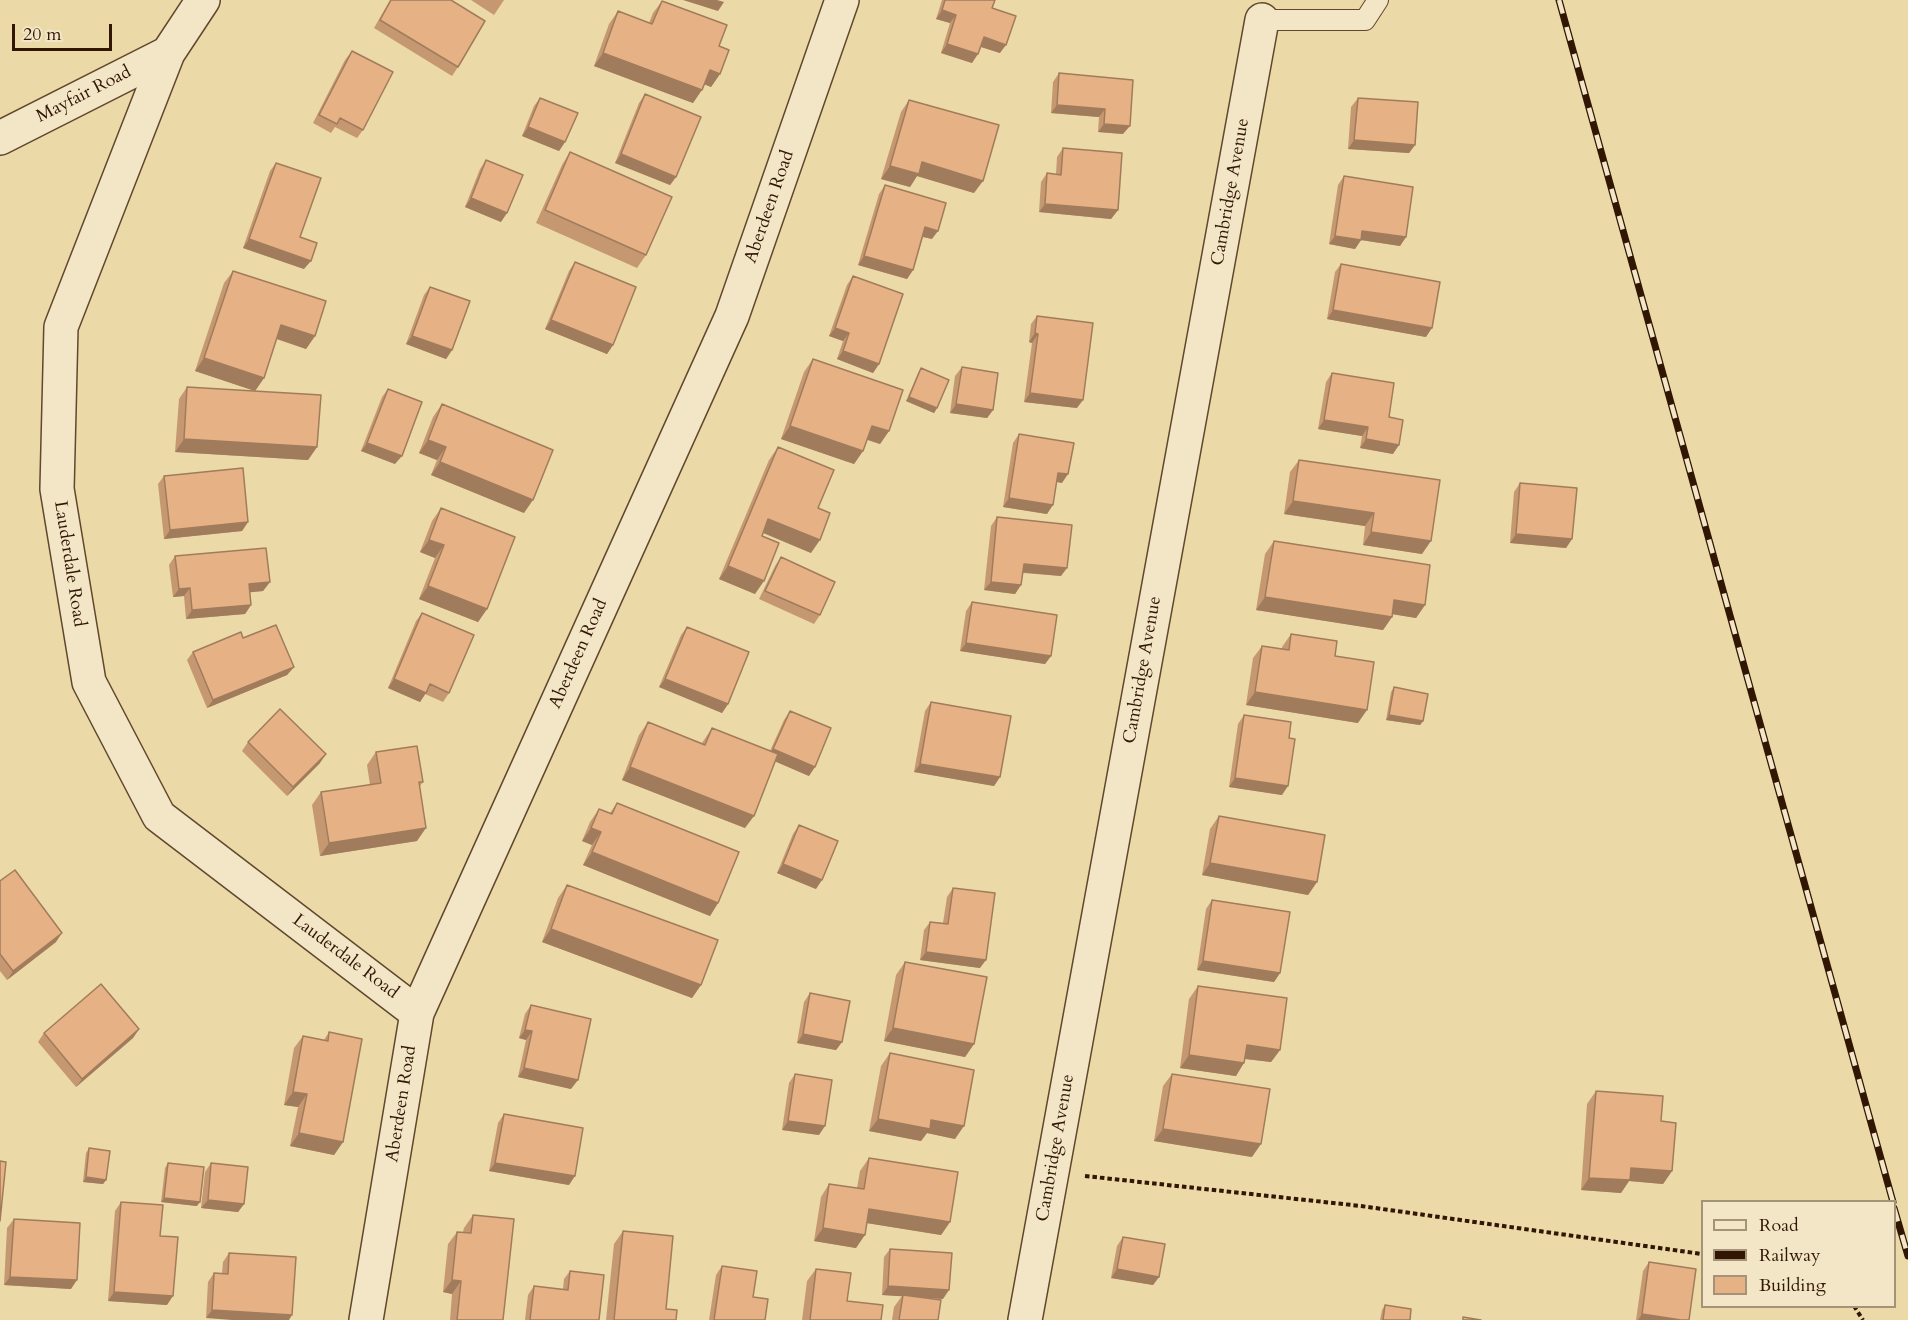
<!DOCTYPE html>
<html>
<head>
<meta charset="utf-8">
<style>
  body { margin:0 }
  #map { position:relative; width:1908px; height:1320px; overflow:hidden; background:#ebd9a7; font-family:Cardo,serif }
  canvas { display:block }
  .legend { position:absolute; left:1701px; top:1200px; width:195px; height:108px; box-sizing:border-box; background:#f2e6c6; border:2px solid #a59378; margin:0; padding:8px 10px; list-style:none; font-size:18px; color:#311604 }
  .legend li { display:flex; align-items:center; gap:12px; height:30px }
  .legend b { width:30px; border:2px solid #a59378 }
  .scale { position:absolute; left:12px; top:24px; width:100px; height:27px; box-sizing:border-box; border:3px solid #311604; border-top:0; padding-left:8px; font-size:18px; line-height:21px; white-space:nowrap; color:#311604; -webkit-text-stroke:4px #f2e6c6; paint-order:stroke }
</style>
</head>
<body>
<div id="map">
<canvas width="1908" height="1320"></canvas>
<ul class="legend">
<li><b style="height:8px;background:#f2e6c6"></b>Road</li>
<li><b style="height:8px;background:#311604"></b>Railway</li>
<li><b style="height:16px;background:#e6b184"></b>Building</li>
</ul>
<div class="scale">20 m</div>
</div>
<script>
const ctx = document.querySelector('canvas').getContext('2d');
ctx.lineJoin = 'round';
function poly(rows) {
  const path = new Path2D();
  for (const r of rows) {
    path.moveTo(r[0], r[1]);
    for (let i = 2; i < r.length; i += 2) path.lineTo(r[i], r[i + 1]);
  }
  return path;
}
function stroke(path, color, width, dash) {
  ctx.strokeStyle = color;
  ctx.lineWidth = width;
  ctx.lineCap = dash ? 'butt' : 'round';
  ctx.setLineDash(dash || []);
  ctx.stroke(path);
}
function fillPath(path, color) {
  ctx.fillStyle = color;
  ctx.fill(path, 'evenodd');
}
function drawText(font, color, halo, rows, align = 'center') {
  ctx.font = font + ' Cardo,serif';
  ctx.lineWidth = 4.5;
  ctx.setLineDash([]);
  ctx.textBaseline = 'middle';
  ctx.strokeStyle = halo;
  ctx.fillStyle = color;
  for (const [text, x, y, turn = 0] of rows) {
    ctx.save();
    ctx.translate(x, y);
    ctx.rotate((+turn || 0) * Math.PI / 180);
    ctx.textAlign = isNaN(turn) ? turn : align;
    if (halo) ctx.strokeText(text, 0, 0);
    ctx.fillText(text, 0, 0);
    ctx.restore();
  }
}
const service = poly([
  [1262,20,1365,20,1378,0]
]);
const minor = poly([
  [203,0,168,53,61,327,57,489,89,682,159,816,417,1013],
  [0,138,168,53],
  [366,1320,417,1013,732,316,842,0],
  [1025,1320,1262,20]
]);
stroke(service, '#60472d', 22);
stroke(minor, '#60472d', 36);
stroke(poly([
  [1085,1176,1361,1206,1702,1254],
  [1854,1306,1863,1320]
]), '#311604', 4, [4.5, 3]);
stroke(service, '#f2e6c6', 20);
stroke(minor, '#f2e6c6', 33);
const rail = poly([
  [1559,0,1893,1202],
  [1894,1208,1908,1256]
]);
stroke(rail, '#311604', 7);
stroke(rail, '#f2e6c6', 4.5, [14]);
fillPath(poly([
  [390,0,451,0,458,67,452,76,374,28],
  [471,0,504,0,494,15],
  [942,0,995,0,992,8,1000,53,981,47,972,63,941,53,950,23,936,19],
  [662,1,719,46,720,74,711,87,705,84,693,103,594,66,609,24,618,11,649,23,653,13],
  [352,51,363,130,357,138,335,127,331,133,313,123,345,60],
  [1059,73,1133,80,1123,134,1098,132,1099,117,1051,113,1053,82],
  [645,94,676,177,670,185,615,163,639,103],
  [540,98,565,142,559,151,522,136,534,106],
  [1358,98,1415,145,1409,153,1348,149,1351,107],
  [909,100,974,193,917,176,910,187,881,179,901,112],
  [1063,148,1118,210,1111,219,1039,212,1041,182,1047,173,1056,174,1057,157],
  [570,152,646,255,637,268,536,223,562,165],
  [486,160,501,222,465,207,480,169],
  [276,163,300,237,304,269,243,248,270,171],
  [1344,176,1406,237,1400,246,1361,240,1355,249,1329,244,1338,185],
  [885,185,932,239,923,237,913,270,907,279,858,265,879,194],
  [575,262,613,345,607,354,545,329,569,271],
  [1341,264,1426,337,1327,319,1335,272],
  [233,271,315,336,306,349,276,339,264,378,255,391,195,371,224,283],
  [853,276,879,364,873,373,837,359,843,341,829,336,847,285],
  [430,287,452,350,446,359,406,344,424,295],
  [1037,316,1077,408,1024,402,1032,343,1029,342,1031,324],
  [813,359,889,431,880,444,867,440,863,451,854,464,781,439,804,372],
  [962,367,993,410,987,418,950,413,955,376],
  [921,368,937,408,934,413,906,401,918,373],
  [1332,373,1389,417,1393,454,1360,448,1362,436,1318,429,1326,382],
  [187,387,317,447,308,460,175,452,179,399],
  [388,389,395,464,361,451,382,397],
  [442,404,524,513,431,475,437,460,419,453,433,417],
  [1019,434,1062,483,1057,482,1047,514,1003,507,1013,443],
  [778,447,811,553,763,533,762,536,755,594,719,579,769,460],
  [1299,460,1440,480,1422,554,1363,545,1365,526,1284,514,1290,472],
  [164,476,248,522,242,531,164,539,158,484],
  [1520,483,1572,539,1566,548,1510,543,1514,492],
  [441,508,487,609,478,622,419,599,435,558,420,552,432,521],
  [997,517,1061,576,1023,573,1021,585,1015,594,984,590,991,526],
  [1274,541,1425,605,1416,618,1393,614,1392,617,1383,630,1256,610,1265,554],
  [175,556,270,582,263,591,249,592,251,605,245,614,186,619,184,596,173,597,169,565],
  [781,557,820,615,814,624,759,599,775,566],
  [972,602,1051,656,1045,664,960,651,966,611],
  [422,613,449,693,443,702,425,694,420,702,388,688,416,621],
  [687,627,728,704,722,713,659,687,681,635],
  [1291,634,1358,723,1246,705,1253,658,1262,646,1282,649,1282,647],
  [243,638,294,667,287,675,207,708,187,660,193,652],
  [1394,687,1423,721,1420,725,1386,720,1391,692],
  [931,702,1000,777,994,786,914,772,925,711],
  [790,711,809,776,775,761,745,828,622,780,639,735,648,722,702,743,712,728,770,751,784,720],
  [1244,715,1282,795,1229,787,1238,724],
  [248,742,320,763,287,796,242,751],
  [376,752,423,782,420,786,417,841,320,856,312,805,321,792,370,785,367,765],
  [617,803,718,903,710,916,583,865,592,845,582,841,590,822,599,809,610,813],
  [1219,816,1317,882,1308,895,1202,875,1210,829],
  [799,825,816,889,777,873,793,834],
  [0,881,56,942,7,980,0,971],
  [567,885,701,985,692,998,542,942,558,898],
  [953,888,980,968,920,960,924,930,930,922,943,923,947,897],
  [1212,900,1280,973,1274,982,1197,970,1206,909],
  [905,962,974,1044,965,1057,884,1041,896,975],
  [1198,986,1280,1050,1271,1062,1245,1059,1236,1076,1180,1068,1189,999],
  [810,993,842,1042,836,1050,797,1043,804,1002],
  [531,1005,571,1089,518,1077,526,1040,519,1038,525,1014],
  [139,1029,133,1038,76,1087,38,1042,44,1033],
  [329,1032,343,1142,334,1155,290,1146,298,1107,284,1105,294,1048,303,1036,324,1040],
  [890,1053,955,1139,927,1133,921,1141,869,1131,881,1066],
  [795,1074,819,1135,782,1130,789,1083],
  [1172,1074,1252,1157,1154,1141,1163,1086],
  [1596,1091,1661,1121,1672,1171,1663,1184,1629,1181,1621,1193,1581,1190,1587,1104],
  [504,1114,569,1185,489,1171,498,1123],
  [89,1148,106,1180,103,1184,83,1182,86,1153],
  [869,1158,950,1222,941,1235,867,1223,856,1248,814,1241,821,1197,829,1184,857,1188,860,1171],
  [168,1163,197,1206,161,1202,165,1168],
  [211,1163,244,1204,238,1212,201,1208,205,1172],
  [121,1202,160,1236,167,1305,108,1301,115,1211],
  [473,1215,503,1320,450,1320,452,1294,443,1292,448,1244,457,1232,463,1232,464,1228],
  [14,1219,71,1289,4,1285,7,1228],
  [623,1231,666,1309,676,1320,606,1320,614,1244],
  [1123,1237,1159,1277,1153,1285,1111,1278,1117,1246],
  [890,1249,943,1299,918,1297,938,1320,892,1320,894,1307,902,1296,882,1295,884,1257],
  [229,1253,296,1257,206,1318,208,1282,214,1273,222,1273,223,1262],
  [1649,1262,1689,1320,1636,1320,1643,1271],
  [722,1266,753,1297,765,1320,709,1320,716,1275],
  [816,1269,847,1301,881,1320,802,1320,807,1281],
  [570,1271,599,1320,525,1320,528,1295,534,1286,563,1289,564,1279],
  [1385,1305,1410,1320,1380,1320,1382,1310]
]), '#c69872');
fillPath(poly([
  [683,0,717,0,724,2,718,11],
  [942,10,956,15,950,23,936,19],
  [984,37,1006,45,1000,53,978,46],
  [947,44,978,54,972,63,941,53],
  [603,53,702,90,693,103,594,66],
  [710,70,720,74,711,87,701,83],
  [1057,105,1105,109,1099,117,1051,113],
  [1104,124,1130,126,1123,134,1098,132],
  [528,127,565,142,559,151,522,136],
  [1354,140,1415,145,1409,153,1348,149],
  [621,154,676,177,670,185,615,163],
  [922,162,983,181,974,193,917,176,910,187,881,179,890,166],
  [471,198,507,213,501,222,465,207],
  [1045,204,1118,210,1111,219,1039,212],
  [925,227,938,231,932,239,919,236],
  [1362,231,1406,237,1400,246,1361,240,1355,249,1329,244,1335,236],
  [249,239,311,261,304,269,243,248],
  [864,256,913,270,907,279,858,265],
  [1333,310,1432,328,1426,337,1327,319],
  [551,320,613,345,607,354,545,329],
  [281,325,315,336,306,349,272,337],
  [835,328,849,333,843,341,829,336],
  [1035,333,1038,334,1032,343,1029,342],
  [412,336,452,350,446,359,406,344],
  [843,351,879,364,873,373,837,359],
  [204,358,264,378,255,391,195,371],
  [1030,393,1083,400,1077,408,1024,402],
  [909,397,937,408,934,413,906,401],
  [956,404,993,410,987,418,950,413],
  [1324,420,1368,427,1362,436,1318,429],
  [790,426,863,451,854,464,781,439],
  [872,426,889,431,880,444,863,438],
  [184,439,317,447,308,460,175,452],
  [1366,439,1399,445,1393,454,1360,448],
  [428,440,446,447,437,460,419,453],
  [367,443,402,456,395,464,361,451],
  [440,462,533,500,524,513,431,475],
  [1058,473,1068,474,1062,483,1052,481],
  [1009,498,1053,505,1047,514,1003,507],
  [1293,501,1374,513,1365,526,1284,514],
  [768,519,820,540,811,553,759,531],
  [248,522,242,531,164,539,170,530],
  [1371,532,1431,541,1422,554,1363,545],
  [1516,534,1572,539,1566,548,1510,543],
  [429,540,444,545,435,558,420,552],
  [1024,564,1067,568,1061,576,1018,572],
  [728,566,764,581,755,594,719,579],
  [270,582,263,591,243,593,249,584],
  [991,582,1021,585,1015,594,984,590],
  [428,586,487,609,478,622,419,599],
  [190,588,184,596,173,597,179,589],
  [1265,597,1392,617,1383,630,1256,610],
  [1394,600,1425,605,1416,618,1385,613],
  [251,605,245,614,186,619,192,610],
  [966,643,1051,656,1045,664,960,651],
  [294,667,287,675,207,708,213,700],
  [394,679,426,693,420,702,388,688],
  [665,679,728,704,722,713,659,687],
  [1255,692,1367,710,1358,723,1246,705],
  [1389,715,1423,721,1420,725,1386,720],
  [773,749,815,767,809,776,767,758],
  [326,754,320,763,287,796,293,787],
  [920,764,1000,777,994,786,914,772],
  [630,767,754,816,745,828,622,780],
  [1235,778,1288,786,1282,795,1229,787],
  [426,828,417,841,320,856,329,843],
  [591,828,601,832,592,845,582,841],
  [592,852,718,903,710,916,583,865],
  [1210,863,1317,882,1308,895,1202,875],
  [783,864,822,880,816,889,777,873],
  [551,929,701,985,692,998,542,942],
  [62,933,56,942,7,980,13,971],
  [926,952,986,960,980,968,920,960],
  [1203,961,1280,973,1274,982,1197,970],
  [893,1028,974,1044,965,1057,884,1041],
  [139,1029,133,1038,76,1087,82,1079],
  [525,1030,532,1031,526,1040,519,1038],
  [803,1034,842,1042,836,1050,797,1043],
  [1247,1045,1280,1050,1271,1062,1238,1058],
  [1189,1055,1244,1063,1236,1076,1180,1068],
  [524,1068,578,1080,571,1089,518,1077],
  [293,1092,307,1094,298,1107,284,1105],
  [878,1119,931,1120,964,1126,955,1139,927,1133,921,1141,869,1131],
  [788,1121,825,1126,819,1135,782,1130],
  [1163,1129,1261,1144,1252,1157,1154,1141],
  [299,1133,343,1142,334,1155,290,1146],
  [495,1163,575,1176,569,1185,489,1171],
  [1631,1168,1672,1171,1663,1184,1629,1181,1621,1193,1581,1190,1589,1178],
  [86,1177,106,1180,103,1184,83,1182],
  [164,1198,200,1202,197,1206,161,1202],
  [208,1200,244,1204,238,1212,201,1208],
  [869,1209,950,1222,941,1235,860,1222],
  [823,1228,865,1235,856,1248,814,1241],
  [1117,1269,1159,1277,1153,1285,1111,1278],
  [10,1277,77,1280,71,1289,4,1285],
  [452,1280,461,1281,452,1294,443,1292],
  [888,1286,949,1290,943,1299,882,1295],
  [114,1292,173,1296,167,1305,108,1301],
  [212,1310,292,1315,289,1320,232,1320,206,1318],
  [1642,1314,1681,1320,1638,1320]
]), '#a17c5c');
const building = poly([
  [391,0,451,0,485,21,458,67,380,20,391,0],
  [945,0,995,0,992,8,1016,16,1006,45,984,37,978,54,947,44,956,15,942,10,945,0],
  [662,1,727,25,719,46,729,50,720,74,710,70,702,90,603,53,618,11,652,24,662,1],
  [352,51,393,72,363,130,340,118,337,124,319,115,352,51],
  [1059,73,1133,80,1130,126,1104,124,1105,109,1057,105,1059,73],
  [645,94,701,117,676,177,621,154,645,94],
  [540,98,578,113,565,142,528,127,540,98],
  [1358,98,1418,102,1415,145,1354,140,1358,98],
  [909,100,999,125,983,181,922,162,919,174,890,166,909,100],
  [1063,148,1122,153,1118,210,1045,204,1047,173,1061,175,1063,148],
  [570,152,672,197,646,255,545,210,570,152],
  [486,160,523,175,507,213,471,198,486,160],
  [276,163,321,178,300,237,317,243,311,261,249,239,276,163],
  [1344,176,1413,187,1406,237,1362,231,1361,240,1335,236,1344,176],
  [885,185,946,203,938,231,925,227,913,270,864,256,885,185],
  [575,262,636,287,613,345,551,320,575,262],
  [1341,264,1440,282,1432,328,1333,310,1341,264],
  [233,271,326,301,315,336,281,325,264,378,204,358,233,271],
  [853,276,903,294,879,364,843,351,849,333,835,328,853,276],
  [430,287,470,301,452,350,412,336,430,287],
  [1037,316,1093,323,1083,400,1030,393,1038,334,1035,333,1037,316],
  [813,359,903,390,889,431,872,426,863,451,790,426,813,359],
  [962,367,998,373,993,410,956,404,962,367],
  [921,368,949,380,937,408,909,397,921,368],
  [1332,373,1394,383,1389,417,1403,420,1399,445,1366,439,1368,427,1324,420,1332,373],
  [187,387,321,395,317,447,184,439,187,387],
  [388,389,422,402,402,456,367,443,388,389],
  [442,404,553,450,533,500,440,462,446,447,428,440,442,404],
  [1019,434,1074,443,1068,474,1058,473,1053,505,1009,498,1019,434],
  [778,447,834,470,818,508,830,513,820,540,768,519,762,536,779,543,764,581,728,566,778,447],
  [1299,460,1440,480,1431,541,1371,532,1374,513,1293,501,1299,460],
  [243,468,248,522,170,530,164,476,243,468],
  [1520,483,1577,488,1572,539,1516,534,1520,483],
  [441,508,515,537,487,609,428,586,444,545,429,540,441,508],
  [997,517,1072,525,1067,568,1024,564,1021,585,991,582,997,517],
  [1274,541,1430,565,1425,605,1394,600,1392,617,1265,597,1274,541],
  [266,548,270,582,249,584,251,605,192,610,190,588,179,589,175,556,266,548],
  [781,557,835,582,820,615,765,591,781,557],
  [972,602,1057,615,1051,656,966,643,972,602],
  [422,613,474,635,449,693,430,684,426,693,394,679,422,613],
  [276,625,294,667,213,700,193,652,241,632,243,638,276,625],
  [687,627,749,652,728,704,665,679,687,627],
  [1291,634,1337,641,1335,656,1374,662,1367,710,1255,692,1262,646,1289,650,1291,634],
  [1394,687,1428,694,1423,721,1389,715,1394,687],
  [931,702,1011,716,1000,777,920,764,931,702],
  [280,709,326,754,293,787,248,742,280,709],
  [790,711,831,728,815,767,773,749,790,711],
  [1244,715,1291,722,1289,738,1295,739,1288,786,1235,778,1244,715],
  [648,722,705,745,712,728,778,754,754,816,630,767,648,722],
  [417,746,423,782,419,782,426,828,329,843,321,792,381,783,376,752,417,746],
  [617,803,739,852,718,903,592,852,601,832,591,828,599,809,612,814,617,803],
  [1219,816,1325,835,1317,882,1210,863,1219,816],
  [799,825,838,841,822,880,783,864,799,825],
  [15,870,62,933,13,971,0,954,0,881,15,870],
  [567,885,718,940,701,985,551,929,567,885],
  [953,888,995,893,986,960,926,952,930,922,948,924,953,888],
  [1212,900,1290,912,1280,973,1203,961,1212,900],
  [905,962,987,977,974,1044,893,1028,905,962],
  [101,984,139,1029,82,1079,44,1033,101,984],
  [1198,986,1287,998,1280,1050,1247,1045,1244,1063,1189,1055,1198,986],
  [810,993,850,1001,842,1042,803,1034,810,993],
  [531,1005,591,1019,578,1080,524,1068,532,1031,525,1030,531,1005],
  [329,1032,362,1039,343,1142,299,1133,307,1094,293,1092,303,1036,328,1041,329,1032],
  [890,1053,974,1070,964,1126,931,1120,930,1129,878,1119,890,1053],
  [795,1074,832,1080,825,1126,788,1121,795,1074],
  [1172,1074,1270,1089,1261,1144,1163,1129,1172,1074],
  [1596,1091,1663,1096,1661,1121,1676,1123,1672,1171,1631,1168,1630,1180,1589,1178,1596,1091],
  [504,1114,583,1128,575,1176,495,1163,504,1114],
  [89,1148,110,1151,106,1180,86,1177,89,1148],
  [869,1158,958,1172,950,1222,869,1209,865,1235,823,1228,829,1184,864,1189,869,1158],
  [0,1161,6,1162,0,1221,0,1161],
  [168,1163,204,1167,200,1202,164,1198,168,1163],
  [211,1163,248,1167,244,1204,208,1200,211,1163],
  [121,1202,163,1205,160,1236,178,1237,173,1296,114,1292,121,1202],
  [473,1215,514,1219,503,1320,457,1320,461,1281,452,1280,457,1232,471,1233,473,1215],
  [14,1219,80,1223,77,1280,10,1277,14,1219],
  [623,1231,673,1236,666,1309,677,1310,676,1320,614,1320,623,1231],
  [1123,1237,1165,1244,1159,1277,1117,1269,1123,1237],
  [890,1249,952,1253,949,1290,888,1286,890,1249],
  [229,1253,296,1257,292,1315,212,1310,214,1273,228,1274,229,1253],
  [1649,1262,1696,1269,1689,1320,1681,1320,1642,1314,1649,1262],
  [722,1266,757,1271,753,1297,768,1299,765,1320,714,1320,722,1266],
  [816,1269,851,1273,847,1301,883,1305,881,1320,810,1320,816,1269],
  [570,1271,604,1275,599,1320,530,1320,534,1286,568,1290,570,1271],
  [903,1295,941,1300,938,1320,899,1320,903,1295],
  [1385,1305,1411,1309,1410,1320,1383,1320,1385,1305],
  [1463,1317,1481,1320,1463,1320,1463,1317]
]);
fillPath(building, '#e6b184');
stroke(building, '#a17c5c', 1.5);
drawText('18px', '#311604', '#f2e6c6', [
  ["Mayfair Road",84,95,-27],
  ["Cambridge Avenue",1231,192,-80],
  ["Aberdeen Road",770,207,-71],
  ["Lauderdale Road",69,564,81],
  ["Aberdeen Road",579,654,-66],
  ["Cambridge Avenue",1143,670,-80],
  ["Lauderdale Road",345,957,37],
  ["Aberdeen Road",402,1104,-81],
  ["Cambridge Avenue",1056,1148,-80]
]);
</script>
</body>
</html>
